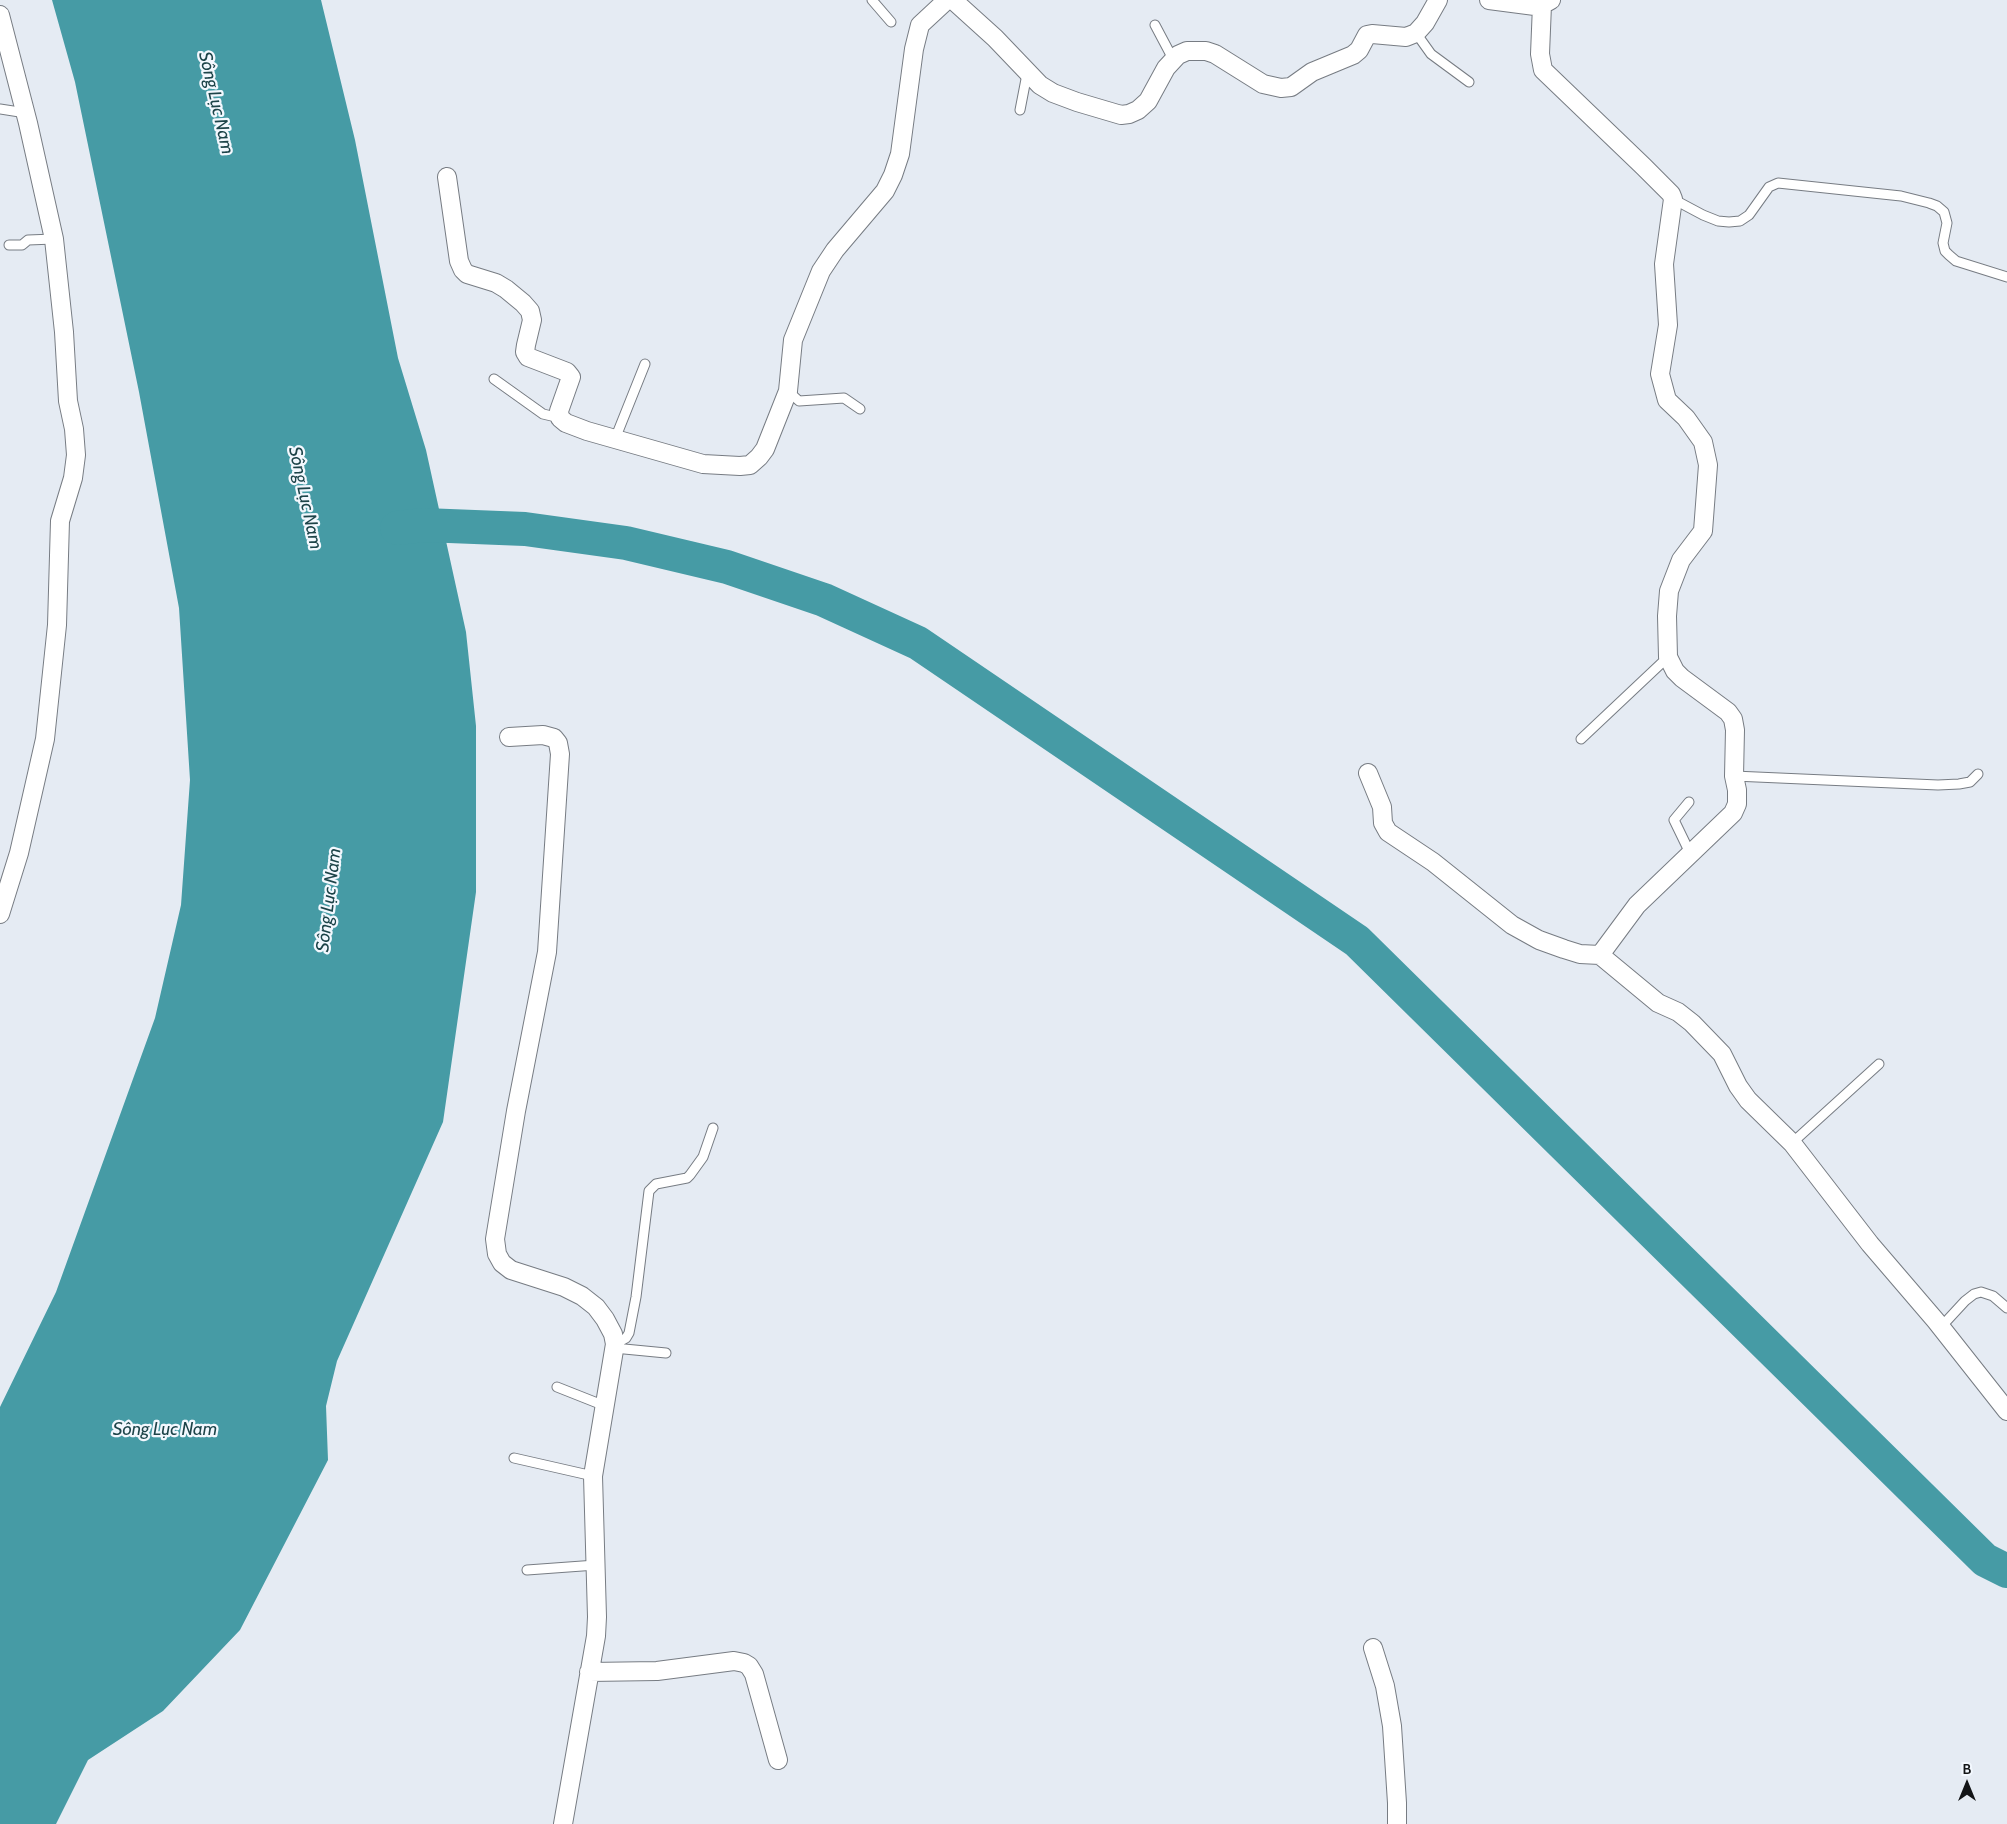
<!DOCTYPE html>
<html>
<head>
<meta charset="utf-8">
<style>
  body { margin:0 }
  #map { position:relative; width:2007px; height:1824px; overflow:hidden; background:#e5ebf3; font-family:Cabin,sans-serif }
  canvas { display:block }
  .north { position:absolute; left:1942px; top:1759px; width:50px; height:50px; -webkit-text-stroke:4px #f3f8fe; paint-order:stroke; rotate:0deg; font-size:14px; font-weight:700; line-height:20px; text-align:center; color:#131517 }
  .north::after { content:''; display:block; margin:auto; width:18px; height:22px; background:#131517; clip-path:polygon(50% 0,100% 100%,50% 72%,0 100%) }
</style>
</head>
<body>
<div id="map">
<canvas width="2007" height="1824"></canvas>
<div class="north">B</div>
</div>
<script>
const ctx = document.querySelector('canvas').getContext('2d');
ctx.lineJoin = 'round';
function fillPath(path, color) {
  ctx.fillStyle = color;
  ctx.fill(path, 'evenodd');
}
function poly(rows) {
  const path = new Path2D();
  for (const r of rows) {
    path.moveTo(r[0], r[1]);
    for (let i = 2; i < r.length; i += 2) path.lineTo(r[i], r[i + 1]);
  }
  return path;
}
function stroke(path, color, width, dash) {
  ctx.strokeStyle = color;
  ctx.lineWidth = width;
  ctx.lineCap = dash ? 'butt' : 'round';
  ctx.setLineDash(dash || []);
  ctx.stroke(path);
}
function drawText(font, color, halo, rows, align = 'center') {
  ctx.font = font + ' Cabin,sans-serif';
  ctx.lineWidth = 4.5;
  ctx.setLineDash([]);
  ctx.textBaseline = 'middle';
  ctx.strokeStyle = halo;
  ctx.fillStyle = color;
  for (const [text, x, y, turn = 0] of rows) {
    ctx.save();
    ctx.translate(x, y);
    ctx.rotate((+turn || 0) * Math.PI / 180);
    ctx.textAlign = isNaN(turn) ? turn : align;
    if (halo) ctx.strokeText(text, 0, 0);
    ctx.fillText(text, 0, 0);
    ctx.restore();
  }
}
fillPath(poly([
  [52,0,321,0,355,140,398,358,426,450,466,632,476,726,476,892,443,1122,337,1361,326,1406,328,1460,240,1630,163,1711,88,1760,56,1824,0,1824,0,1407,56,1292,155,1018,181,905,190,780,179,608,139,392,75,82]
]), '#469ba5');
stroke(poly([
  [397,528,424,525,525,529,626,543,727,567,824,600,918,643,1357,941,1985,1560,2007,1571]
]), '#469ba5', 34);
const service = poly([
  [872,0,891,22],
  [1155,25,1173,59],
  [1416,33,1431,54,1469,82],
  [0,109,26,113],
  [1020,110,1027,74],
  [1673,199,1703,215,1718,221,1729,222,1740,221,1749,215,1769,187,1778,183,1901,196,1929,203,1937,206,1944,212,1947,223,1943,243,1945,251,1949,255,1956,261,2007,277],
  [9,245,22,245,28,240,54,239],
  [494,379,543,414,560,418],
  [788,391,799,401,844,398,860,409],
  [615,439,645,364],
  [1581,739,1668,657],
  [1734,776,1938,785,1959,784,1970,782,1978,774],
  [1689,802,1674,820,1690,853],
  [1792,1143,1879,1064],
  [1941,1327,1965,1301,1974,1294,1981,1292,1993,1296,2007,1308],
  [615,1344,626,1338,629,1333,636,1297,649,1191,656,1184,687,1178,690,1175,703,1157,713,1128],
  [614,1348,666,1353],
  [557,1387,605,1406],
  [514,1458,593,1476],
  [527,1570,596,1565]
]);
const minor = poly([
  [953,0,995,38,1040,85,1053,93,1077,102,1121,115,1129,114,1138,110,1148,101,1166,68,1178,55,1187,51,1206,51,1215,54,1263,84,1281,88,1291,87,1312,72,1353,55,1359,50,1367,35,1372,34,1406,37,1416,33,1425,23,1438,0],
  [1489,0,1535,6,1542,5,1551,0],
  [1542,5,1540,54,1543,70,1643,166,1671,194,1673,199,1664,264,1668,325,1660,374,1667,400,1686,418,1703,442,1708,465,1703,531,1681,560,1669,591,1667,616,1668,657,1675,671,1682,678,1728,712,1733,719,1735,730,1734,776,1737,790,1737,804,1733,813,1637,905,1600,955,1658,1003,1678,1012,1692,1023,1722,1054,1738,1086,1748,1100,1792,1143,1870,1244,1936,1321,2007,1411],
  [0,15,28,123,54,239,64,332,68,401,74,429,76,455,73,478,60,521,57,625,45,739,19,853,0,914],
  [447,177,459,261,463,270,467,274,496,283,506,289,523,303,530,311,532,320,526,345,525,352,528,357,567,372,571,377,559,411,560,418,566,423,587,431,703,464,740,466,750,465,759,457,765,449,788,391,793,340,821,271,835,250,885,191,893,175,900,154,914,49,920,25,947,0],
  [509,737,543,735,554,738,558,743,560,754,547,952,516,1111,495,1239,497,1254,502,1263,511,1270,564,1287,582,1296,596,1307,605,1319,613,1334,615,1344,593,1476,597,1617,596,1636,563,1824],
  [1368,773,1382,807,1383,823,1388,832,1433,862,1512,925,1539,940,1564,949,1580,954,1600,955],
  [1373,1648,1385,1686,1392,1726,1397,1803,1397,1824],
  [589,1672,657,1671,734,1661,744,1663,749,1666,754,1674,778,1760]
]);
stroke(service, '#777c83', 11);
stroke(minor, '#777c83', 20);
stroke(service, '#fff', 9);
stroke(minor, '#fff', 18);
drawText('italic 18px', '#1d4449', '#f3f8fe', [
  ["Sông Lục Nam",216,103,77],
  ["Sông Lục Nam",305,498,78],
  ["Sông Lục Nam",329,900,-83],
  ["Sông Lục Nam",165,1430]
]);
</script>
</body>
</html>
